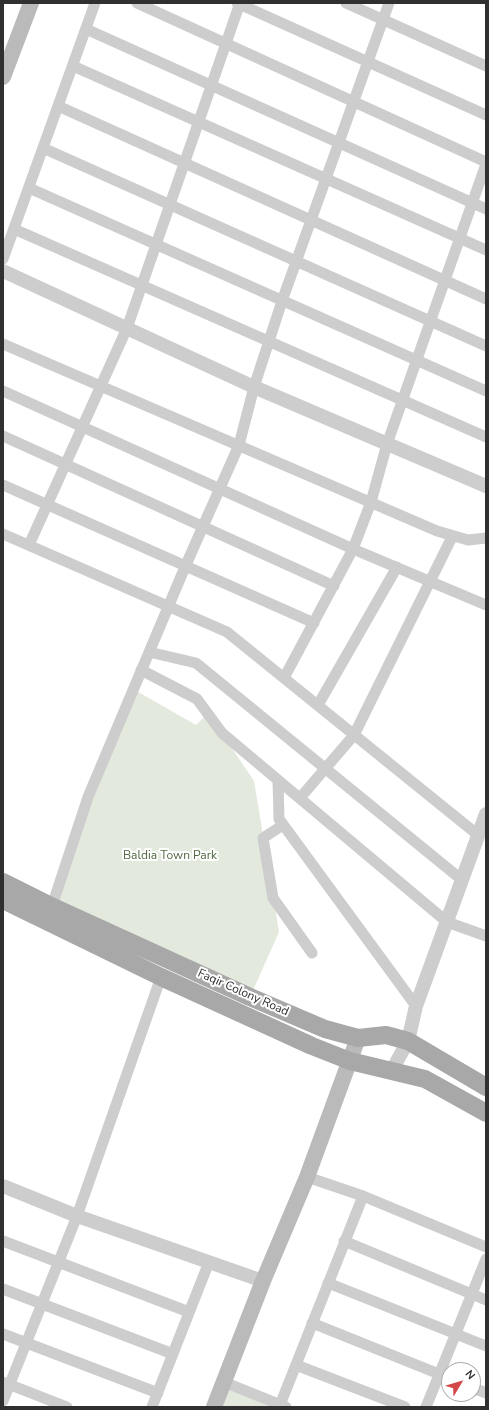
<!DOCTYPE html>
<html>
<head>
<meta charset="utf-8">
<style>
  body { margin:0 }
  #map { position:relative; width:489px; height:1410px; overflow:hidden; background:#fff; font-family:"Nunito Sans",sans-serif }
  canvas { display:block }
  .frame { position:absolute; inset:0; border:4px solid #303030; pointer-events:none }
  .north { position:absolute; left:441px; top:1362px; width:40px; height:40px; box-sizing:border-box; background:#fff; border:1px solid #acacac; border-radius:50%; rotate:52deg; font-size:11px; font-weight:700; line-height:16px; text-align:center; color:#303030 }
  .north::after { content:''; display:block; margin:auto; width:14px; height:18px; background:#d34749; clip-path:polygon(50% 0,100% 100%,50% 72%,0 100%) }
</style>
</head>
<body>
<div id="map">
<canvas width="489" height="1410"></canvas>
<div class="frame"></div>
<div class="north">N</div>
</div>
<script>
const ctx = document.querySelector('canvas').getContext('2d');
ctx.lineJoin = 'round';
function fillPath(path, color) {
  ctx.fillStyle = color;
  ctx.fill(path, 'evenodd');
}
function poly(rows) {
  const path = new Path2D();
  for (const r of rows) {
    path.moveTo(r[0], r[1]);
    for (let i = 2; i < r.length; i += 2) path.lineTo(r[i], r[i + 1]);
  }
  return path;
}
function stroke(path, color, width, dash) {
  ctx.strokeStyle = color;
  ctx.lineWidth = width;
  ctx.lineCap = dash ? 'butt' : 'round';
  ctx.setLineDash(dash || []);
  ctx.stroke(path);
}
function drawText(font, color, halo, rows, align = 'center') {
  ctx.font = font + ' "Nunito Sans",sans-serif';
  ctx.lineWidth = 4;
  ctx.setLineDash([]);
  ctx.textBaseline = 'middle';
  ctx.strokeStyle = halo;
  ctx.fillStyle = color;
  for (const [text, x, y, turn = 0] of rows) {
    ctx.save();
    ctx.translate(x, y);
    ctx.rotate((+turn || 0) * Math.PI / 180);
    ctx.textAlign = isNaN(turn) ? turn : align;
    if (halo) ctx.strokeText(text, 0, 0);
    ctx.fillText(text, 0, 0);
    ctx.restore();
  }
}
fillPath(poly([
  [133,689,196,725,208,713,254,781,279,932,250,997,53,907],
  [224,1382,285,1407,214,1407]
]), '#e3e9dd');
stroke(poly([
  [137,3,486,162],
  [237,3,486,115],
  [346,3,486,66],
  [86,29,486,209],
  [73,66,486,250],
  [58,106,486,299],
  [43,148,486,346],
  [29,188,486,391],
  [14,229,486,437],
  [3,259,95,3],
  [3,344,437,531,468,540,486,538],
  [3,391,353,549,486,605],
  [3,436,334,586],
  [3,485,314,623],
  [3,534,227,632,478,835],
  [29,545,127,328,240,3],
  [149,652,196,663,462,880],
  [141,670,197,699,222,733,447,922,486,936],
  [284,678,353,549,371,502,387,444,486,164],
  [318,705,397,567],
  [278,780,279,819,416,1006],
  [300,798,354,735,452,537],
  [283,825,263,838,273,898,312,953],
  [50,912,88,797,185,567,239,445,254,387,282,301,389,3],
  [307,1177,363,1196,486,1247],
  [3,1241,189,1312],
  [344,1241,486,1300],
  [328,1283,486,1346],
  [3,1289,173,1354],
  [312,1323,449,1378],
  [3,1334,158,1393],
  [296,1365,405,1407],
  [3,1382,67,1407],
  [224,1382,286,1407],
  [473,1388,486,1393],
  [3,1401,77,1216,161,977],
  [280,1405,363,1196],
  [152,1407,209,1262],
  [426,1407,486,1259]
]), '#cdcdcd', 11);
stroke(poly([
  [3,271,254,387,486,486],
  [391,1072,408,1041,416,1006,486,814],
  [3,1186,77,1216,263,1281]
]), '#cdcdcd', 14);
stroke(poly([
  [3,77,31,3],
  [214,1407,263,1281,307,1177,358,1038]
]), '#bababa', 16);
stroke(poly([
  [3,882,53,907,250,997,325,1029,358,1038,386,1035,408,1041,486,1087],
  [3,900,161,977,312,1046,350,1061,425,1079,486,1113]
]), '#a8a8a8', 18);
drawText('12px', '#516842', '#fff', [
  ["Baldia Town Park",170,856]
]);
drawText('12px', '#303030', '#fff', [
  ["Faqir Colony Road",243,993,24]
]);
</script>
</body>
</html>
